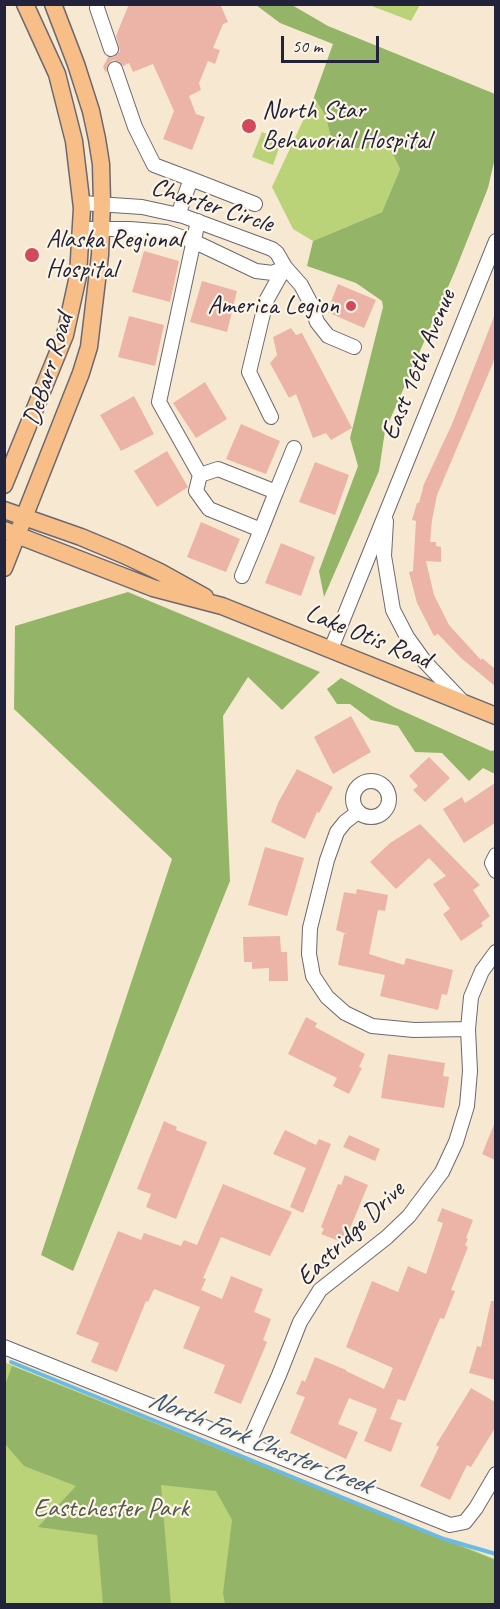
<!DOCTYPE html>
<html>
<head>
<meta charset="utf-8">
<style>
  body { margin:0 }
  #map { position:relative; width:500px; height:1609px; overflow:hidden; background:#f7e9d1; font-family:Caveat,sans-serif }
  canvas { display:block }
  .frame { position:absolute; inset:0; border:6px solid #22223b; pointer-events:none }
  .scale { position:absolute; left:281px; top:36px; width:98px; height:27px; box-sizing:border-box; border:3px solid #22223b; border-top:0; padding-left:8px; font-size:18px; line-height:21px; white-space:nowrap; color:#22223b; -webkit-text-stroke:4px #fcf5e5; paint-order:stroke }
</style>
</head>
<body>
<div id="map">
<canvas width="500" height="1609"></canvas>
<div class="frame"></div>
<div class="scale">50 m</div>
</div>
<script>
const ctx = document.querySelector('canvas').getContext('2d');
ctx.lineJoin = 'round';
function fillPath(path, color) {
  ctx.fillStyle = color;
  ctx.fill(path, 'evenodd');
}
function poly(rows) {
  const path = new Path2D();
  for (const r of rows) {
    if (r.length === 3) {
      path.moveTo(r[0] + r[2], r[1]);
      path.arc(r[0], r[1], r[2], 0, 2 * Math.PI);
      continue;
    }
    path.moveTo(r[0], r[1]);
    for (let i = 2; i < r.length; i += 2) path.lineTo(r[i], r[i + 1]);
  }
  return path;
}
function stroke(path, color, width, dash) {
  ctx.strokeStyle = color;
  ctx.lineWidth = width;
  ctx.lineCap = dash ? 'butt' : 'round';
  ctx.setLineDash(dash || []);
  ctx.stroke(path);
}
function drawText(font, color, halo, rows, align = 'center') {
  ctx.font = font + ' Caveat,sans-serif';
  ctx.lineWidth = 4.5;
  ctx.setLineDash([]);
  ctx.textBaseline = 'middle';
  ctx.strokeStyle = halo;
  ctx.fillStyle = color;
  for (const [text, x, y, turn = 0] of rows) {
    ctx.save();
    ctx.translate(x, y);
    ctx.rotate((+turn || 0) * Math.PI / 180);
    ctx.textAlign = isNaN(turn) ? turn : align;
    if (halo) ctx.strokeText(text, 0, 0);
    ctx.fillText(text, 0, 0);
    ctx.restore();
  }
}
fillPath(poly([
  [369,5,420,5,411,21],
  [314,97,326,117,333,148,390,147,400,169,382,212,313,241,293,229,272,187],
  [262,132,282,140,273,165,252,157],
  [4,1362,495,1559,495,1604,5,1604]
]), '#bbd378');
fillPath(poly([
  [256,5,292,5,328,26,495,94,495,158,488,188,455,271,385,431,379,471,324,597,319,571,358,466,350,438,383,307,382,301,356,283,307,266,313,241,382,212,400,169,390,148,333,148,326,117,314,97,333,44,280,23],
  [128,592,320,672,282,710,248,677,223,716,230,881,73,1271,41,1255,172,859,14,709,15,626],
  [341,678,394,707,491,751,495,750,495,774,483,768,469,781,442,753,415,752,398,726,371,720,350,704,337,704,327,689],
  [12,1366,495,1560,495,1604,225,1604,223,1593,232,1520,216,1491,161,1485,171,1604,103,1604,97,1535,38,1527,76,1486,24,1466,5,1444,5,1385]
]), '#94b568');
stroke(poly([
  [11,1362,444,1539,496,1554]
]), '#6bbae5', 4);
fillPath(poly([
  [129,4,220,4,228,22,223,24,213,48,220,50,215,64,208,61,199,83,201,90,189,96,196,114,205,117,192,150,163,139,174,111,153,64,133,72,129,63,123,66,120,62,113,60,108,64,106,73,103,67,108,57,114,57,120,51,116,36],
  [144,251,179,261,170,302,132,292],
  [202,281,237,291,227,332,190,322],
  [338,284,376,300,364,328,327,312],
  [495,314,495,353,493,363,437,495,432,520,430,542,436,542,436,546,441,547,441,562,426,561,434,595,449,625,481,660,482,658,495,669,495,686,461,658,438,634,434,636,417,603,409,572,413,571,416,521,412,520,417,503,419,503,424,484,452,424],
  [129,316,164,325,155,366,118,357],
  [291,328,296,335,302,333,352,428,331,440,326,433,313,438,296,394,289,398,270,363,277,355,273,337],
  [205,382,227,419,196,438,173,403],
  [134,396,154,434,121,451,100,415],
  [241,424,280,441,266,474,226,459],
  [167,451,188,487,157,507,134,471],
  [315,462,349,475,335,515,299,502],
  [201,522,240,539,226,572,187,557],
  [281,543,315,557,301,596,265,583],
  [351,716,371,752,333,774,314,737],
  [429,757,450,778,425,802,413,790,418,786,409,776],
  [297,769,333,787,319,813,317,812,305,839,271,822,278,803],
  [495,783,495,823,464,843,443,809,462,797,465,803],
  [420,824,480,885,473,890,490,916,481,923,483,926,461,941,443,914,450,909,433,884,446,876,429,858,396,889,370,862,390,843],
  [265,847,304,858,287,916,248,905],
  [357,889,388,895,385,911,378,910,369,954,404,965,406,958,453,970,447,995,442,994,438,1010,380,996,385,975,338,965,344,934,347,934,336,930,344,892,356,894],
  [280,936,281,952,287,952,288,981,269,981,269,968,252,969,252,962,244,962,243,937],
  [306,1017,317,1023,315,1027,365,1054,359,1067,362,1068,349,1094,333,1086,337,1078,288,1054],
  [388,1054,445,1063,443,1076,449,1077,444,1108,381,1098],
  [164,1121,177,1127,176,1130,207,1142,176,1219,146,1207,151,1194,137,1189],
  [495,1122,495,1160,482,1154],
  [285,1130,316,1145,319,1139,331,1144,303,1213,290,1207,306,1168,273,1154],
  [349,1135,380,1149,375,1161,343,1147],
  [345,1175,368,1185,344,1243,321,1234,324,1229,321,1227,338,1184,341,1185],
  [223,1184,292,1212,270,1256,221,1237,203,1278,206,1279,201,1290,222,1299,231,1276,263,1289,254,1312,271,1319,263,1340,267,1342,241,1404,214,1393,225,1365,183,1348,200,1307,154,1289,148,1302,146,1301,117,1372,91,1362,99,1343,76,1334,118,1231,141,1240,144,1233,181,1246,184,1240,197,1245],
  [442,1208,473,1220,466,1238,468,1239,465,1245,468,1247,451,1290,455,1291,444,1319,440,1318,405,1401,398,1399,390,1419,402,1423,391,1452,364,1441,377,1409,349,1398,338,1424,358,1432,346,1459,290,1433,305,1397,296,1394,302,1380,305,1382,315,1357,346,1370,346,1371,384,1389,393,1368,346,1347,372,1281,398,1292,408,1266,426,1274,443,1223,437,1221],
  [491,1301,495,1301,495,1380,469,1373,477,1346,481,1347],
  [471,1388,495,1402,495,1428,471,1467,467,1465,450,1500,420,1486,439,1447,436,1445]
]), '#ecb4a7');
const minor = poly([
  [97,8,111,49],
  [115,69,135,127,154,165,191,179],
  [178,215,191,179,255,204],
  [198,221,159,402,200,475,196,491,209,509,261,530,276,492,218,469,200,475],
  [81,229,130,229,166,232,193,241,256,271,273,273,285,267,277,253,272,249,183,216,142,207,82,203],
  [271,417,249,372,266,301,285,267,301,285,311,304,317,322,328,336,354,347],
  [276,492,294,448],
  [386,521,384,556,393,610,407,637,425,662,463,702],
  [242,576,261,530],
  [331,649,496,241],
  [371,799,18],
  [358,812,345,822,337,832,327,860,310,928,309,954,313,976,327,997,345,1013,372,1026,414,1030,468,1029],
  [496,855,492,863,496,871],
  [4,1347,450,1525,465,1522,476,1508,496,1474],
  [248,1445,279,1375,300,1322,320,1290,387,1237,409,1216,442,1172,456,1142,467,1106,470,1071,468,1029,471,997,482,971,496,952]
]);
const major = poly([
  [4,485,65,335,78,276,82,208,74,141,57,74,25,4],
  [4,510,81,537,124,555,160,572,205,597],
  [4,530,153,588,222,606,496,716],
  [4,568,81,373,89,347,100,255,102,203,101,164,97,139,91,111,76,64,53,4]
]);
stroke(minor, '#6d6870', 16);
stroke(major, '#6d6870', 19);
stroke(minor, '#fff', 14);
stroke(major, '#f7be87', 16);
for (const [x, y, r, color] of [
  [249,126,8,"#d1495b"],
  [32,255,8,"#d1495b"],
  [351,306,6,"#d1495b"]
]) {
  const dot = new Path2D();
  dot.arc(x, y, r, 0, 2 * Math.PI);
  ctx.fillStyle = color;
  ctx.fill(dot);
  stroke(dot, '#fcf5e5', 2);
}
drawText('26px', '#22223b', '#fcf5e5', [
  ["North Star",262,111],
  ["Behavorial Hospital",262,141],
  ["Alaska Regional",46,240],
  ["Hospital",46,270],
  ["America Legion",339,306,"right"]
], 'left');
drawText('26px', '#22223b', '#fcf5e5', [
  ["Charter Circle",212,206,18],
  ["East 16th Avenue",419,365,-68],
  ["DeBarr Road",49,370,-73],
  ["Lake Otis Road",368,637,22],
  ["Eastridge Drive",351,1234,-44]
]);
drawText('26px', '#50574d', '#fcf5e5', [
  ["Eastchester Park",111,1509]
]);
drawText('italic 27px', '#3c5776', '#fcf5e5', [
  ["North Fork Chester Creek",260,1443,22]
]);
</script>
</body>
</html>
